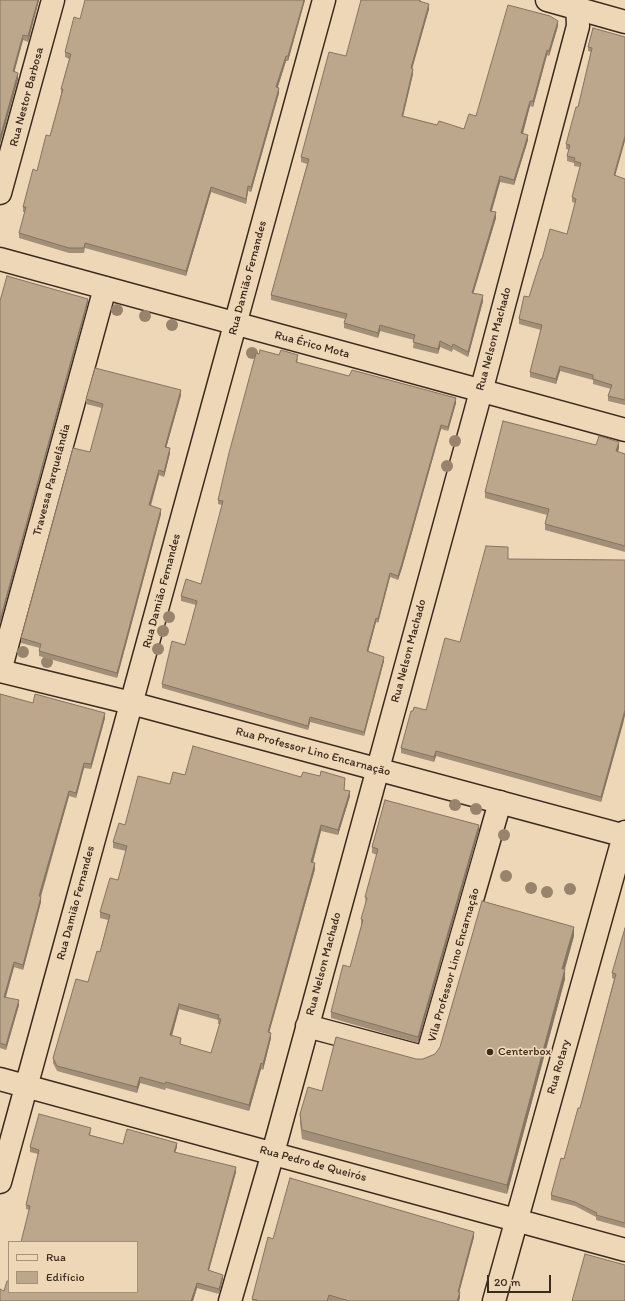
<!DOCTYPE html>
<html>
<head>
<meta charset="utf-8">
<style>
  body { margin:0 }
  #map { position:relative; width:625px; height:1301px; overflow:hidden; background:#eed7b7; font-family:Itim,sans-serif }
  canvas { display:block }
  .legend { position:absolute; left:8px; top:1241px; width:130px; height:52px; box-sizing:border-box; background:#eed7b7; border:1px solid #a6927a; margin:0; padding:5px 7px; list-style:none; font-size:12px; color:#3b2a1e }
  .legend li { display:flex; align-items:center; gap:8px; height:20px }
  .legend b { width:20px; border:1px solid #a6927a }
  .scale { position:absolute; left:487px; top:1275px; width:64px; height:18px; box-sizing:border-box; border:2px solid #3b2a1e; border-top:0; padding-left:5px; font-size:12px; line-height:14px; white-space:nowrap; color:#3b2a1e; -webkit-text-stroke:3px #eed7b7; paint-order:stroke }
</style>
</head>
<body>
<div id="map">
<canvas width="625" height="1301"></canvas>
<ul class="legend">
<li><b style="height:5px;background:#eed7b7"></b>Rua</li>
<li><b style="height:11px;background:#bca68c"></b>Edifício</li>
</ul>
<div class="scale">20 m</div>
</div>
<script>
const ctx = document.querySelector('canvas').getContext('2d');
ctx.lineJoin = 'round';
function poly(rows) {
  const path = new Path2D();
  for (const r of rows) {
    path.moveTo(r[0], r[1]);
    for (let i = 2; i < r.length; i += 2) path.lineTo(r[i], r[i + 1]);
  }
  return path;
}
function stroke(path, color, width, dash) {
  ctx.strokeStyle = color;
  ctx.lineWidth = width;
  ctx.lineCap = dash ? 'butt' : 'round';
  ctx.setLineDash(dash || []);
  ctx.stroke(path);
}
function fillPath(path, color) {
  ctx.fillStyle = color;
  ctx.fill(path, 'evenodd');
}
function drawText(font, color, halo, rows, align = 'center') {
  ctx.font = font + ' Itim,sans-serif';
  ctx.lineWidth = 3.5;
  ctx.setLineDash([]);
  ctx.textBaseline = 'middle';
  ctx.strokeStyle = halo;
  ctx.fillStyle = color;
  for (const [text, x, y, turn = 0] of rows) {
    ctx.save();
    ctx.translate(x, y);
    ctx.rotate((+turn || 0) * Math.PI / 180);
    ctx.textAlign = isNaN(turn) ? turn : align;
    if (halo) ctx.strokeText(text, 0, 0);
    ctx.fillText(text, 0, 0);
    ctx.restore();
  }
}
const minor = poly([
  [0,193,53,0],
  [0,671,105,288],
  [307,1026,419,1056,423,1056,428,1053,500,802],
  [0,1079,625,1250],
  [0,1182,324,0],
  [230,1301,273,1153,486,373,578,26,577,0],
  [494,1301,625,832]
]);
const tertiary = poly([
  [547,0,625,22],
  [0,259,625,430],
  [0,671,131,703,625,836]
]);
stroke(minor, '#3b2a1e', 25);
stroke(tertiary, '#3b2a1e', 25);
stroke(minor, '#eed7b7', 22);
stroke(tertiary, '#eed7b7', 22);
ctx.fillStyle = '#98846d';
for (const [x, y] of [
  [117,310],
  [145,316],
  [172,325],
  [252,353],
  [455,441],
  [447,466],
  [169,617],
  [163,631],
  [158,649],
  [23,652],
  [47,662],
  [455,805],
  [476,809],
  [504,835],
  [506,876],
  [531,888],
  [570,889],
  [547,892]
]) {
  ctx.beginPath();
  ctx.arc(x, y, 6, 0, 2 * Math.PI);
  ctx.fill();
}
fillPath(poly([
  [0,0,39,0,28,42,23,40,14,72,18,79,0,144],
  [305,0,288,61,286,61,278,87,279,93,251,192,248,191,246,204,211,192,186,276,85,248,84,253,69,253,19,238,19,233,25,212,23,212,23,207,50,136,61,94,61,89,69,59,65,57,65,52,80,19],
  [421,0,421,2,429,9,412,68,413,74,403,116,437,125,464,129,558,26,549,56,547,55,533,107,530,106,523,134,528,140,514,185,500,182,492,211,496,218,473,293,483,301,468,357,453,349,452,352,440,347,438,354,413,348,414,340,380,331,378,338,344,328,344,323,345,319,271,300,271,295,307,164,301,162,301,157,346,56],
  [593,28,615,176,625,179,625,405,608,401,608,396,611,389,593,384,593,380,560,371,556,384,530,377,530,372,541,330,519,324,519,319,529,297,542,259,567,234,575,203,572,202,572,197,580,167,574,166,574,163,567,161,567,156,569,150,566,149,566,144,578,107,591,52,588,51,588,47],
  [259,354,298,359,297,363,349,376,456,403,448,431,441,429,402,568,398,580,390,577,378,623,376,622,368,652,384,661,364,736,310,722,308,730,162,688,162,684,185,645,196,605,181,601,181,596,201,584,222,505,218,504,218,500],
  [181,395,166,448,170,453,164,477,159,475,151,506,161,514,117,678,39,656,39,651,40,648,21,643,21,638,90,452,102,408,86,404,86,399],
  [596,445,619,448,618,452,625,454,625,552,545,530,545,524,547,515,485,498,485,492],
  [508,559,625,560,625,715,601,802,436,756,434,762,401,753,401,748,413,711,426,710,460,642],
  [0,694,33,703,105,718,91,769,84,768,76,798,69,796,41,897,41,902,23,970,14,967,6,997,19,1005,6,1050,0,1048],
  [185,775,344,790,350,796,338,835,321,831,313,863,315,869,269,1032,271,1038,263,1070,261,1069,249,1111,166,1088,165,1090,140,1083,137,1093,57,1071,53,1063,53,1058,88,982,100,952,108,920,100,918,100,912,118,880,126,851,113,848,113,842,125,825,170,784],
  [179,1009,218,1020,218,1024,220,1024,211,1053,181,1045,181,1044,172,1036],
  [479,831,418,1043,331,1018,331,1012,350,967,361,926,361,919,366,903,365,897,377,855,372,853,372,847],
  [625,928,625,1228,596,1220,596,1217,575,1206,551,1200,551,1195,564,1159,580,1108,614,979,612,978,612,973],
  [574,936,565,969,565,979,507,1194,302,1139,300,1123,300,1114,322,1091,416,1059,423,1059,435,1054],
  [91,1132,90,1135,123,1144,177,1147,175,1152,236,1172,209,1270,223,1279,219,1294,197,1288,193,1301,0,1301,4,1291,9,1292,29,1210,26,1209,26,1205,38,1154,30,1152,30,1147],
  [474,1237,459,1292,460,1297,459,1301,252,1301,252,1299,273,1239]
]), '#a28f78');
fillPath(poly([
  [38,0,39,0,28,42,28,36],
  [304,0,305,0,288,61,288,56],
  [429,4,429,9,411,73,411,68],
  [558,21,558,26,549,56,549,51],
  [23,35,23,40,13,77,13,71],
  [547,50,547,55,533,107,533,101],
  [286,56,286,61,276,92,276,87],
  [413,69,413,74,402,121,402,116],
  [18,73,18,79,0,144,0,138],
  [279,88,279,93,251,192,251,187],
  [530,101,530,106,521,139,521,133],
  [528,135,528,140,514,185,514,180],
  [625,136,625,141,614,180,614,175],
  [500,176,500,182,490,216,490,211],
  [248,186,248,191,246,204,246,199],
  [211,187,211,192,186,276,186,271],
  [496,212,496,218,472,298,472,293],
  [483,295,483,301,468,357,468,352],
  [88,299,88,303,0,624,0,620],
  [380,325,380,331,378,338,378,333],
  [440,341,440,347,438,354,438,349],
  [560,366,560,371,556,384,556,379],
  [181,390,181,395,165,452,165,447],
  [456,398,456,403,448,431,448,427],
  [441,425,441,429,402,568,398,580,398,576],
  [619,442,619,448,616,457,616,451],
  [170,448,170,453,164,477,164,472],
  [159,470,159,475,149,510,149,505],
  [161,509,161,514,117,678,117,673],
  [390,573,390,577,378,623,378,619],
  [376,618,376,622,367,656,367,651],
  [384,657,384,661,364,736,364,732],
  [625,710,625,715,623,724,601,802,601,797],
  [105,713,105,718,91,769,91,764],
  [310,717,310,722,308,730,308,726],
  [436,751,436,756,434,762,434,757],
  [84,763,84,768,76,798,76,793],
  [69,791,69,796,39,901,39,896],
  [350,791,350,796,338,835,338,830],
  [321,825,321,831,311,868,311,862],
  [479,825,479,831,418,1043,418,1037],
  [315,863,315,869,268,1037,268,1032],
  [41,897,41,902,23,970,23,965],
  [574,927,574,936,562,978,562,969],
  [14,962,14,967,4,1002,4,997],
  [565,969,565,979,507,1194,507,1185],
  [19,1000,19,1005,6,1050,6,1045],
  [179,1004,179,1009,170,1041,170,1035],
  [271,1033,271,1038,263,1070,263,1064],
  [261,1063,261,1069,249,1111,249,1105],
  [140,1077,140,1083,137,1093,137,1087],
  [177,1143,177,1147,174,1156,174,1152],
  [236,1167,236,1172,208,1274,208,1270],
  [474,1232,474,1237,458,1297,458,1292],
  [223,1275,223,1279,219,1294,219,1289],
  [197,1283,197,1288,193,1301,191,1301],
  [460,1292,460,1297,459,1301,457,1301]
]), '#847462');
const building = poly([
  [0,0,38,0,28,36,23,35,13,71,18,73,0,138,0,0],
  [85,0,304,0,288,56,286,56,276,87,279,88,251,187,248,186,246,199,211,187,186,271,85,243,84,248,69,248,19,233,26,207,23,207,33,169,37,171,46,135,50,136,63,89,61,89,71,54,65,52,74,17,80,19,85,0],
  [361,0,420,0,419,1,429,4,411,68,413,69,402,116,437,125,439,121,464,129,469,114,476,116,508,5,550,16,558,21,549,51,547,50,533,101,530,101,521,133,528,135,514,180,500,176,490,211,496,212,472,293,483,295,468,352,453,344,452,347,440,341,438,349,413,342,415,335,380,325,378,333,344,323,347,314,271,295,309,159,301,157,329,52,346,56,361,0],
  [593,28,625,37,625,136,614,175,625,179,625,400,608,396,612,385,593,379,593,375,560,366,556,379,530,372,542,325,519,319,524,296,529,297,541,259,542,259,550,229,567,234,576,199,572,197,581,163,574,161,575,158,567,156,570,145,566,144,576,107,578,107,592,48,588,47,593,28],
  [7,276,88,299,0,620,0,301,7,276],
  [260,350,279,355,281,350,298,355,296,362,349,376,352,370,456,398,448,427,441,425,402,563,398,576,390,573,378,619,376,618,367,651,384,657,364,732,310,717,308,726,162,684,172,641,185,645,197,601,181,596,186,579,201,584,223,501,218,500,229,453,256,353,259,354,260,350],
  [95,368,181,390,165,447,170,448,164,472,159,470,149,505,161,509,117,673,39,651,41,644,21,638,73,448,90,452,103,404,86,399,95,368],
  [503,421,596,445,599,436,619,442,616,451,625,454,625,546,545,524,549,509,485,492,503,421],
  [486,546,508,547,508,559,625,560,625,710,601,797,436,751,434,757,401,748,411,711,413,711,414,707,426,710,445,638,460,642,486,546],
  [0,694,33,703,35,694,105,713,91,764,84,763,76,793,69,791,39,896,41,897,23,965,14,962,4,997,19,1000,6,1045,0,1043,0,694],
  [193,746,301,777,303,772,320,776,321,771,345,778,344,790,350,791,338,830,321,825,311,862,315,863,268,1032,271,1033,263,1064,261,1063,249,1105,166,1082,165,1084,140,1077,137,1087,57,1066,53,1058,76,979,88,982,97,951,100,952,110,915,100,912,110,878,118,880,127,846,113,842,119,823,125,825,138,776,170,784,173,772,185,775,193,746],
  [179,1004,219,1015,218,1018,221,1019,211,1053,180,1044,181,1038,170,1035,179,1004],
  [385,800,479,825,418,1037,331,1012,343,965,350,967,363,920,361,919,367,898,365,897,378,849,372,847,385,800],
  [482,901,574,927,562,969,565,969,507,1185,302,1130,300,1114,308,1087,322,1091,336,1037,416,1059,423,1059,435,1054,440,1047,482,901],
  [625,928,625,1223,596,1215,597,1213,575,1202,551,1195,561,1158,564,1159,578,1108,580,1108,616,974,612,973,625,928],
  [39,1114,91,1128,89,1135,123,1144,127,1129,177,1143,174,1152,236,1167,208,1270,223,1275,219,1289,197,1283,191,1301,0,1301,0,1289,4,1291,7,1281,9,1281,9,1292,137,1292,137,1242,21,1242,30,1206,26,1205,39,1150,30,1147,39,1114],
  [290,1178,474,1232,458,1292,460,1292,457,1301,349,1301,329,1295,327,1301,257,1301,257,1300,252,1299,268,1237,273,1239,290,1178],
  [585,1254,625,1265,625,1301,572,1301,585,1254]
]);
fillPath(building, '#bca68c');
stroke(building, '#847462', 1);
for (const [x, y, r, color] of [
  [490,1052,4,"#3b2a1e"]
]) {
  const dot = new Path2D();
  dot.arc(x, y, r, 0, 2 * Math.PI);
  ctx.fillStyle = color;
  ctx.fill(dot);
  stroke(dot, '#eed7b7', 1.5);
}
drawText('12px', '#3b2a1e', '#eed7b7', [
  ["Rua Nestor Barbosa",27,97,-75],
  ["Rua Damião Fernandes",248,278,-75],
  ["Rua Nelson Machado",494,339,-75],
  ["Rua Érico Mota",312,345,15],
  ["Travessa Parquelândia",52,480,-75],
  ["Rua Damião Fernandes",162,591,-75],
  ["Rua Nelson Machado",409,651,-75],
  ["Rua Professor Lino Encarnação",313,752,15],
  ["Rua Damião Fernandes",76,903,-75],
  ["Rua Nelson Machado",324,964,-75],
  ["Vila Professor Lino Encarnação",454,965,-74],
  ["Rua Rotary",559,1067,-74],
  ["Rua Pedro de Queirós",313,1164,15]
]);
drawText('12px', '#3b2a1e', '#eed7b7', [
  ["Centerbox",498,1052]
], 'left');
</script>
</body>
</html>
